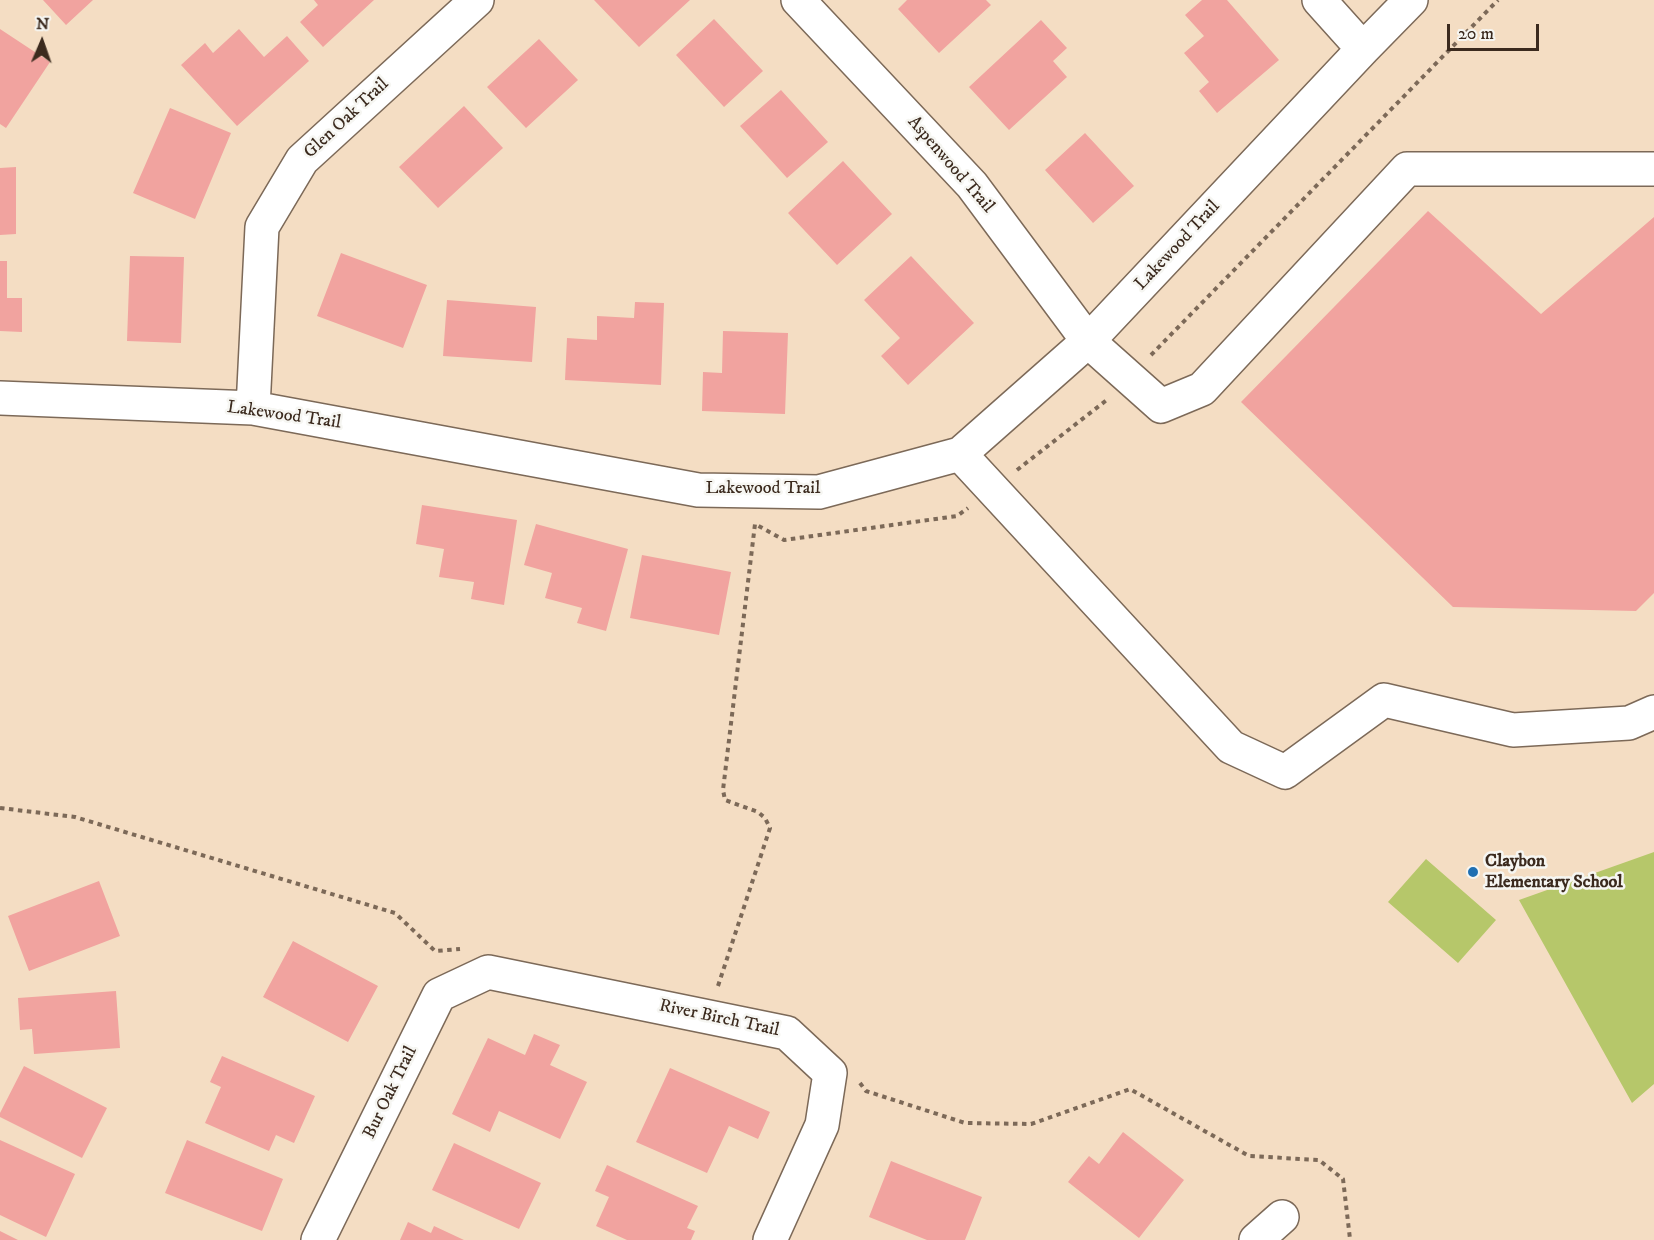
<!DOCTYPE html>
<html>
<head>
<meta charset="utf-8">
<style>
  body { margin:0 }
  #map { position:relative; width:1654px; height:1240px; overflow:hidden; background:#f4ddc3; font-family:"IM FELL DW Pica",serif }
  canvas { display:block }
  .north { position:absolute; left:12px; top:12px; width:60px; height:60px; -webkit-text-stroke:4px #f6f6f2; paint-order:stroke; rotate:2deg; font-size:16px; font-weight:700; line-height:24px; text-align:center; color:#3b2a1e }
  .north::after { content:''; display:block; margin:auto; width:21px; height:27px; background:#3b2a1e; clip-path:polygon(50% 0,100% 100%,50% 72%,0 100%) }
  .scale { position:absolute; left:1447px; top:24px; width:92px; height:27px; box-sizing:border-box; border:3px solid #3b2a1e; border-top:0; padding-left:8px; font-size:18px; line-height:21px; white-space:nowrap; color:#3b2a1e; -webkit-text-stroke:4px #f6f6f2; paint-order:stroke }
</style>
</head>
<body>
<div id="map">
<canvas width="1654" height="1240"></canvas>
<div class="north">N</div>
<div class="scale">20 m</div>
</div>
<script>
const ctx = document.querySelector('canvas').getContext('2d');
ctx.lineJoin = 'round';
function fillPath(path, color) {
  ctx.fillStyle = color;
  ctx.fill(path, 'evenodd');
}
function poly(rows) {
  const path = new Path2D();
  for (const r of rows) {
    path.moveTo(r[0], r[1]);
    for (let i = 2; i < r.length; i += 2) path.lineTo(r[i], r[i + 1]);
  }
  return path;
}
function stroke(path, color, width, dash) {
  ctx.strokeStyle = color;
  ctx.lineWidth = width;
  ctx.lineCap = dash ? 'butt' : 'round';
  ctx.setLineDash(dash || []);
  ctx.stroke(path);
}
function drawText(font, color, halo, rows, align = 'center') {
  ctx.font = font + ' "IM FELL DW Pica",serif';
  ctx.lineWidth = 5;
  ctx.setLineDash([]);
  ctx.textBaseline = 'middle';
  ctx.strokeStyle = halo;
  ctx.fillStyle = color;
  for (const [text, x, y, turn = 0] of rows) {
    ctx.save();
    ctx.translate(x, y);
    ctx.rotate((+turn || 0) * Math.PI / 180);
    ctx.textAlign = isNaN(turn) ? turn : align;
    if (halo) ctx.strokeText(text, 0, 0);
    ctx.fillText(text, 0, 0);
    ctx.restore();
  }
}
fillPath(poly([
  [1654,852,1654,1084,1632,1103,1519,900],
  [1426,859,1496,920,1458,963,1388,902]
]), '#b6c76a');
fillPath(poly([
  [43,0,93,0,66,25],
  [314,0,374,0,323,47,300,22,318,5],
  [594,0,690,0,639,47],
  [907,0,986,0,991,5,939,53,898,9],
  [1202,0,1227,0,1279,60,1217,113,1199,91,1209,82,1184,53,1204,36,1185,15],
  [714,19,763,71,724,107,676,55],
  [1041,20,1067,48,1053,61,1067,77,1009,130,969,87],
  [0,29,50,62,6,128,0,124],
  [239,29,264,57,287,36,309,61,237,126,181,65,205,43,213,53],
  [539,39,578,80,526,128,487,87],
  [781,90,828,142,787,178,740,126],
  [464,106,503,148,438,208,399,167],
  [170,108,231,133,195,219,133,193],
  [1085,133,1134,186,1093,223,1045,170],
  [843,161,892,214,837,265,788,213],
  [16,167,16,234,0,235,0,168],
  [1428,211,1541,314,1654,217,1654,593,1636,611,1453,607,1241,402],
  [341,253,427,285,403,348,317,316],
  [130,256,184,257,181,343,127,341],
  [911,256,974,323,908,385,881,356,900,338,864,300],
  [0,261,7,261,7,298,22,298,22,332,0,331],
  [447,300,536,307,532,362,443,356],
  [635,302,664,303,661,385,565,380,567,338,597,340,597,316,634,318],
  [723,331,788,333,785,414,702,411,703,372,722,373],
  [422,505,517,520,504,605,471,599,474,582,439,577,444,549,416,544],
  [536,524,628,549,606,631,577,623,582,608,545,598,552,573,524,565],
  [642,555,731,572,719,635,630,618],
  [99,881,120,936,29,971,8,916],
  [293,941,378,986,348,1042,263,997],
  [116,991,120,1048,34,1054,32,1029,20,1030,18,998],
  [534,1034,560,1045,550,1065,587,1082,560,1139,499,1111,490,1132,452,1114,488,1038,525,1055],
  [222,1056,315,1096,294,1143,276,1135,269,1151,205,1123,221,1087,210,1082],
  [24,1066,107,1108,82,1158,0,1117,0,1113],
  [670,1068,770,1112,758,1139,729,1126,707,1173,636,1142],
  [1123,1132,1184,1180,1139,1238,1068,1182,1089,1156,1099,1164],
  [0,1140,75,1174,46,1237,0,1215],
  [187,1140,283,1179,262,1231,165,1193],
  [454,1143,541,1183,519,1229,432,1190],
  [891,1161,982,1197,965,1240,927,1240,869,1217],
  [607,1165,698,1206,687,1228,695,1231,691,1240,627,1240,596,1226,609,1197,595,1191],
  [408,1222,431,1233,434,1226,464,1240,400,1240],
  [0,1231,18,1240,0,1240]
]), '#f1a39f');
const minor = poly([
  [798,0,972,185,1088,341,1161,406,1202,389,1407,169,1654,169],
  [1319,0,1363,49],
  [0,398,253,408,698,490,819,492,960,454,1088,341,1363,49,1411,0],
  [253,408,262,227,302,160,477,0],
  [960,454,1231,747,1285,772,1384,700,1513,730,1629,723,1654,712],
  [318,1240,439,995,488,972,787,1033,830,1073,822,1125,770,1240],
  [1256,1240,1282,1217]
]);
stroke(minor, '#7c6958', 36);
stroke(poly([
  [1151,355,1498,0],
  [1017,470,1108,399],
  [0,808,75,817,395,913,435,951,460,949],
  [718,986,770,828,765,818,758,812,725,800,723,790,755,524,784,540,957,516,968,508],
  [860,1083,866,1091,965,1123,1031,1124,1130,1089,1249,1156,1319,1160,1343,1179,1350,1239,1352,1240]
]), '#7c6958', 4, [4.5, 4.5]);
stroke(minor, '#fff', 33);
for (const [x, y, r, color] of [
  [1473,872,6,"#1f6fb2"]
]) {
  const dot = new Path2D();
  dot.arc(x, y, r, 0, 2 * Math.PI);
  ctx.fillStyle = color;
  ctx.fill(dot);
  stroke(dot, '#f6f6f2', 2);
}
drawText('18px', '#3b2a1e', '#f6f6f2', [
  ["Glen Oak Trail",347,119,-43],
  ["Aspenwood Trail",950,165,49],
  ["Lakewood Trail",1178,246,-47],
  ["Lakewood Trail",284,416,8],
  ["Lakewood Trail",763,489],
  ["River Birch Trail",719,1019,12],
  ["Bur Oak Trail",391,1093,-64]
]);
drawText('bold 18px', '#3b2a1e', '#f6f6f2', [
  ["Claybon",1485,862],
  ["Elementary School",1485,883]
], 'left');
</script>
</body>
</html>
